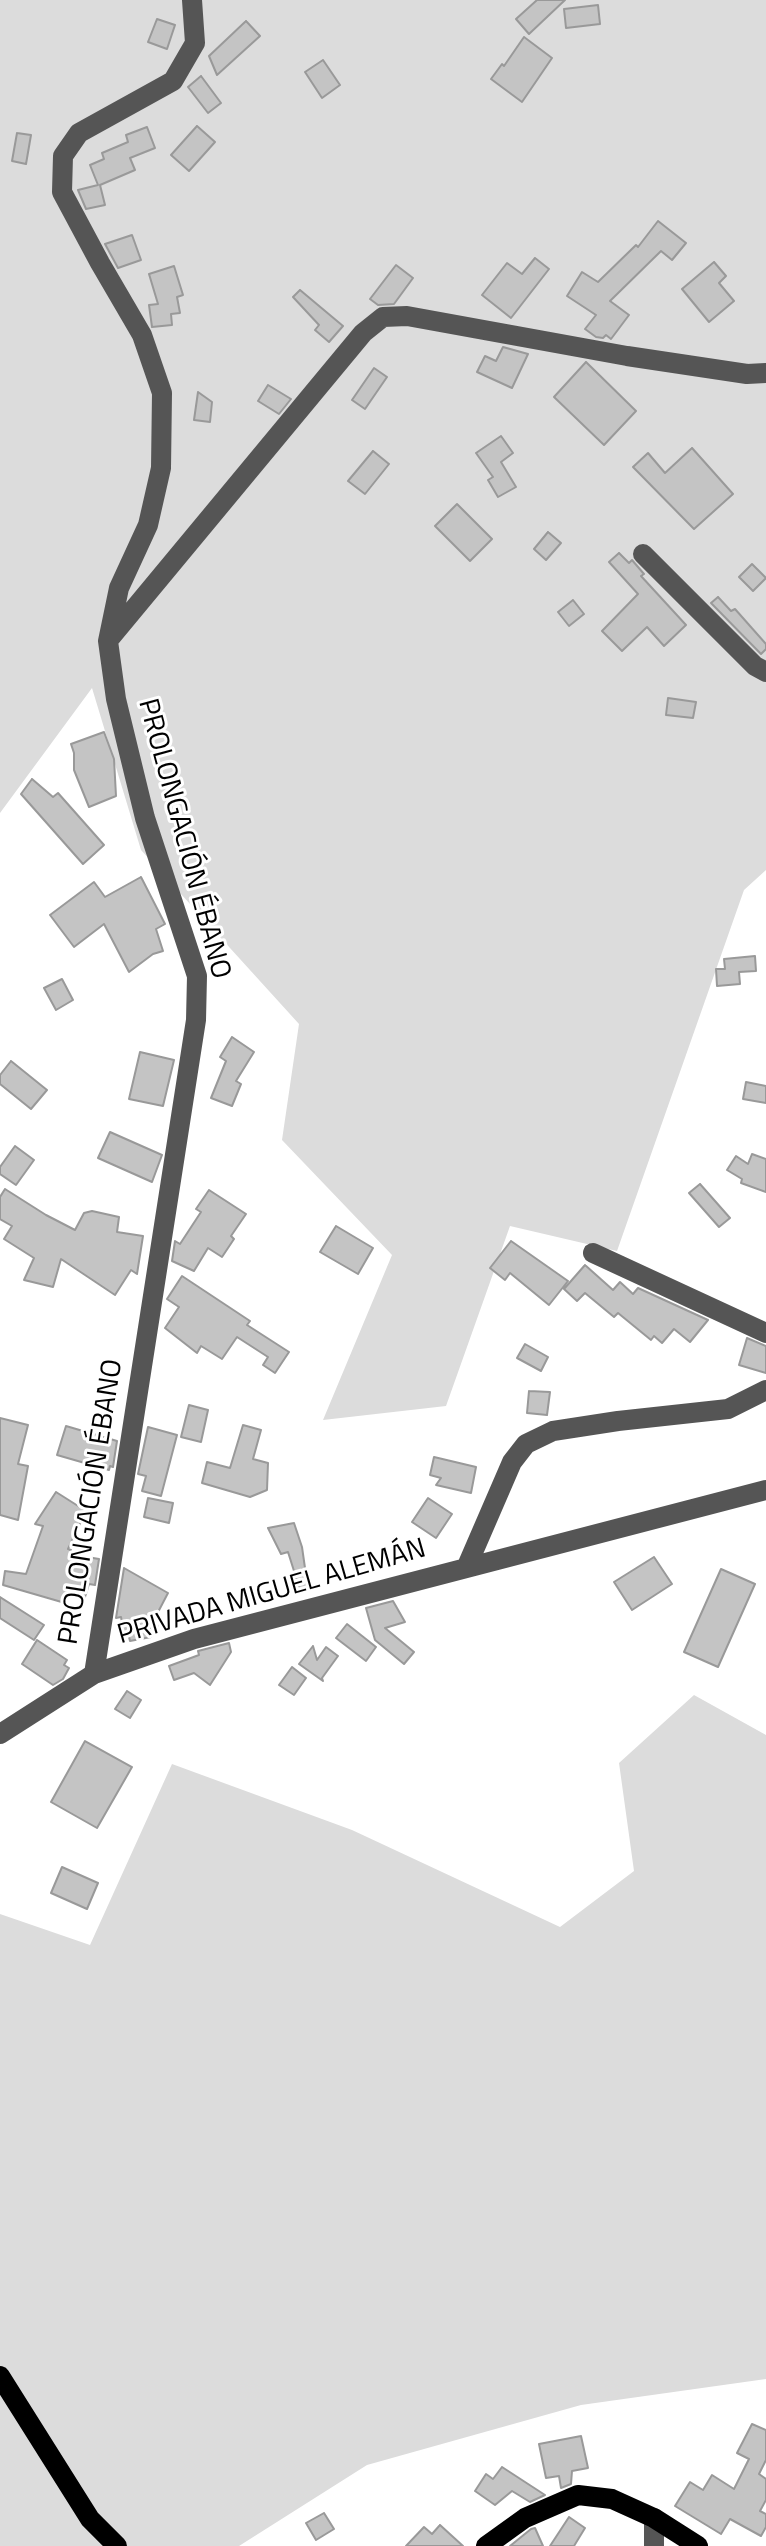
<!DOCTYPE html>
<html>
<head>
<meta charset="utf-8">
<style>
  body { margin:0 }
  canvas { display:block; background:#fff }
</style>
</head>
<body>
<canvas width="766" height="2546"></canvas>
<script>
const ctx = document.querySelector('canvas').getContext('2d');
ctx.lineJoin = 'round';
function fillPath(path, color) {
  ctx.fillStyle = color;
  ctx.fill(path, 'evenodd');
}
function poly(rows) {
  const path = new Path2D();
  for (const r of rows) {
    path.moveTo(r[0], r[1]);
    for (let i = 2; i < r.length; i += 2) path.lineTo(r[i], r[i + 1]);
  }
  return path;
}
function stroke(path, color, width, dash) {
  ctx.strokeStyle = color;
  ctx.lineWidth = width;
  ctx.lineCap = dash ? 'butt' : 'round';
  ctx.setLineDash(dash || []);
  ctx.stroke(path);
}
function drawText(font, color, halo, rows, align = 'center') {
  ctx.font = font + ' "Titillium Web",sans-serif';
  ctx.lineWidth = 6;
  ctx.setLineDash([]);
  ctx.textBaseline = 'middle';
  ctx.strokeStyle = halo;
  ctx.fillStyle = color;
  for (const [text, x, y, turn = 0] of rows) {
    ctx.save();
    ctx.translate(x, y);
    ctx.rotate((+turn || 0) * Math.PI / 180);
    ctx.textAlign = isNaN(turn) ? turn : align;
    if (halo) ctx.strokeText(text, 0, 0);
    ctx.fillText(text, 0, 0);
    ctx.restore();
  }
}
fillPath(poly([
  [0,0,766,0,766,870,744,890,617,1251,510,1226,446,1406,323,1420,392,1255,282,1140,299,1024,141,850,92,688,0,813],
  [694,1695,766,1735,766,2379,581,2405,367,2465,239,2546,0,2546,0,1914,90,1945,172,1764,352,1830,560,1927,634,1871,619,1763]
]), '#dcdcdc');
const building = poly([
  [537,0,565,0,529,34,516,19,537,0],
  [598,5,600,24,566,28,564,9,598,5],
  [157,19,175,25,167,49,148,42,157,19],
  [246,21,260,36,217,75,209,56,246,21],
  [524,37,552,58,522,102,491,79,502,64,504,66,524,37],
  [323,60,340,85,322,98,305,72,323,60],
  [201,76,221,103,208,113,188,87,201,76],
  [197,126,215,142,189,171,171,155,197,126],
  [147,127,155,148,130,158,135,170,100,185,105,205,86,209,78,190,98,185,90,165,104,159,102,153,128,142,126,135,147,127],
  [17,133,31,135,26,164,12,161,17,133],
  [658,221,686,243,672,260,661,251,610,301,629,315,611,339,606,335,603,338,596,337,585,329,596,315,567,296,582,272,598,282,636,245,638,247,658,221],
  [132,235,141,260,118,268,105,244,132,235],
  [535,258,549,269,511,318,482,295,507,263,522,274,535,258],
  [714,262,726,276,719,283,734,301,709,322,682,289,714,262],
  [396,265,413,278,394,304,378,305,370,299,396,265],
  [174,266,183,295,177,297,180,313,171,314,172,325,152,327,149,305,158,304,149,274,174,266],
  [300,290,343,326,329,342,315,330,319,325,293,297,300,290],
  [503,347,528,354,512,388,477,372,485,356,496,361,503,347],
  [586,362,636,411,604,445,554,397,586,362],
  [374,368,387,377,365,409,352,400,374,368],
  [268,385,291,399,279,414,258,401,268,385],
  [198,392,212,402,210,422,194,420,198,392],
  [501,436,513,453,501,462,516,487,498,497,488,480,493,477,476,453,501,436],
  [692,448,733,494,694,529,633,467,648,453,665,473,692,448],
  [373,451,389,464,365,494,348,481,373,451],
  [457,504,492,539,470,561,435,526,457,504],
  [548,532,561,543,546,560,534,549,548,532],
  [619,553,629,563,632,560,644,574,641,576,686,625,664,646,647,627,622,651,602,631,638,594,609,562,619,553],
  [752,564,766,578,753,591,739,577,752,564],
  [718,597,731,611,735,609,766,644,766,649,761,654,711,603,718,597],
  [573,600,584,614,569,626,558,612,573,600],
  [668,698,696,702,693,718,666,715,668,698],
  [104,732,114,759,116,796,89,807,74,770,74,753,71,744,104,732],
  [32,779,53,797,58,793,104,845,83,864,21,794,32,779],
  [141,877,165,924,156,929,163,951,153,954,129,972,104,924,74,947,50,915,94,882,105,897,141,877],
  [755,956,756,971,739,972,740,984,717,986,716,969,725,969,724,959,755,956],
  [62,979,73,1000,56,1010,44,988,62,979],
  [232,1037,254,1052,236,1081,241,1084,232,1106,211,1098,226,1061,220,1057,232,1037],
  [140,1052,174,1060,163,1106,129,1099,140,1052],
  [11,1061,47,1090,31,1109,0,1084,0,1075,11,1061],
  [746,1082,766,1086,766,1103,743,1099,746,1082],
  [110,1132,162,1155,152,1182,98,1158,110,1132],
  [15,1146,34,1160,16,1185,0,1174,0,1167,15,1146],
  [752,1154,766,1159,766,1192,741,1183,742,1179,727,1170,736,1156,748,1164,752,1154],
  [700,1184,730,1218,719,1227,689,1193,700,1184],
  [5,1189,46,1215,75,1230,84,1213,92,1211,119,1217,117,1232,143,1236,137,1274,131,1270,115,1295,61,1259,53,1287,24,1280,34,1258,4,1239,12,1226,0,1219,0,1197,5,1189],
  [209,1190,246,1214,231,1236,234,1239,222,1257,208,1248,194,1271,172,1261,175,1241,180,1244,201,1212,196,1209,209,1190],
  [336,1226,373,1248,358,1274,320,1252,336,1226],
  [511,1241,568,1281,549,1305,510,1273,505,1280,490,1268,511,1241],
  [585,1265,613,1290,620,1282,633,1294,638,1288,708,1320,690,1342,674,1329,662,1343,654,1336,651,1340,618,1313,614,1317,585,1293,577,1301,564,1289,585,1265],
  [182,1276,250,1321,247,1325,289,1352,275,1373,263,1365,268,1357,237,1337,222,1359,201,1346,197,1353,165,1328,179,1307,167,1299,182,1276],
  [747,1338,766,1346,766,1373,739,1365,747,1338],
  [525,1344,548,1357,541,1371,517,1358,525,1344],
  [529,1391,550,1392,547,1415,527,1413,529,1391],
  [189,1405,208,1410,201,1442,181,1437,189,1405],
  [0,1418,28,1425,18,1464,28,1466,18,1520,0,1515,0,1418],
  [243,1425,261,1430,253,1459,268,1463,267,1490,250,1497,202,1483,207,1462,230,1468,243,1425],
  [66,1426,117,1441,113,1467,110,1466,109,1470,57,1455,66,1426],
  [148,1427,177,1435,161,1496,142,1491,146,1476,138,1474,148,1427],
  [434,1457,476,1467,471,1493,436,1485,441,1478,430,1475,434,1457],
  [56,1492,86,1511,68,1549,71,1550,69,1554,99,1559,95,1585,89,1584,85,1597,69,1592,65,1603,3,1585,5,1571,26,1574,43,1526,35,1524,56,1492],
  [148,1498,173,1503,169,1523,144,1517,148,1498],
  [428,1498,452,1514,436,1538,412,1522,428,1498],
  [294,1523,302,1547,308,1589,300,1590,288,1552,281,1554,268,1528,294,1523],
  [654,1557,672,1584,632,1610,614,1582,654,1557],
  [124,1568,168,1593,156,1616,158,1627,149,1629,151,1637,130,1641,128,1633,124,1634,121,1617,116,1618,124,1568],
  [721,1569,755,1584,718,1667,684,1652,721,1569],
  [0,1597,44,1625,34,1640,0,1618,0,1597],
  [393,1601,405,1622,385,1628,414,1652,404,1664,375,1640,366,1608,393,1601],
  [347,1624,376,1647,366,1661,336,1638,347,1624],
  [37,1640,67,1660,64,1665,69,1668,63,1679,53,1685,22,1664,37,1640],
  [229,1643,231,1652,210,1685,194,1673,174,1680,169,1666,199,1655,198,1651,229,1643],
  [313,1646,317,1660,326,1647,338,1656,322,1678,323,1681,299,1664,313,1646],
  [292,1667,306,1678,294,1695,279,1685,292,1667],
  [127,1691,141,1700,130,1718,115,1709,127,1691],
  [85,1741,132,1767,97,1828,51,1802,85,1741],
  [62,1867,98,1883,87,1909,51,1893,62,1867],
  [752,2424,766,2430,766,2460,759,2474,766,2479,766,2500,760,2511,766,2514,766,2527,761,2536,730,2519,721,2534,675,2506,690,2482,703,2490,712,2475,734,2489,749,2459,737,2453,752,2424],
  [581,2436,588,2468,572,2471,571,2484,561,2488,559,2476,546,2478,539,2444,581,2436],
  [502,2467,545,2495,530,2502,512,2491,495,2505,475,2491,486,2474,493,2479,502,2467],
  [324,2513,334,2529,316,2540,306,2523,324,2513],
  [569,2517,585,2528,574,2546,550,2546,569,2517],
  [440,2525,463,2546,406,2546,424,2527,432,2534,440,2525],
  [535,2528,543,2546,510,2546,531,2529,535,2528]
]);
fillPath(building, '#c4c4c4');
stroke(building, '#999', 2);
stroke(poly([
  [643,554,755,666,766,672],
  [110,638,363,333,383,317,407,316,627,356,747,374,766,373],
  [593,1253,766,1333],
  [467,1566,512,1462,526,1444,553,1431,618,1421,728,1409,766,1390],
  [94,1674,196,1020,197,976,145,818,116,699,108,641,119,588,148,525,161,468,162,393,142,335,100,263,62,192,63,156,79,133,173,81,195,43,192,0],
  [0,1734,94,1674,194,1639,766,1490],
  [654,2518,654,2546]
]), '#555', 20);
stroke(poly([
  [0,2376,90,2519,117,2546],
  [486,2546,525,2518,578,2495,612,2499,654,2518,698,2546]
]), '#000', 20);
drawText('28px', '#000', '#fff', [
  ["PROLONGACIÓN ÉBANO",183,839,75],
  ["PROLONGACIÓN ÉBANO",92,1502,-81],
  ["PRIVADA MIGUEL ALEMÁN",272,1593,-16]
]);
</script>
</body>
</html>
